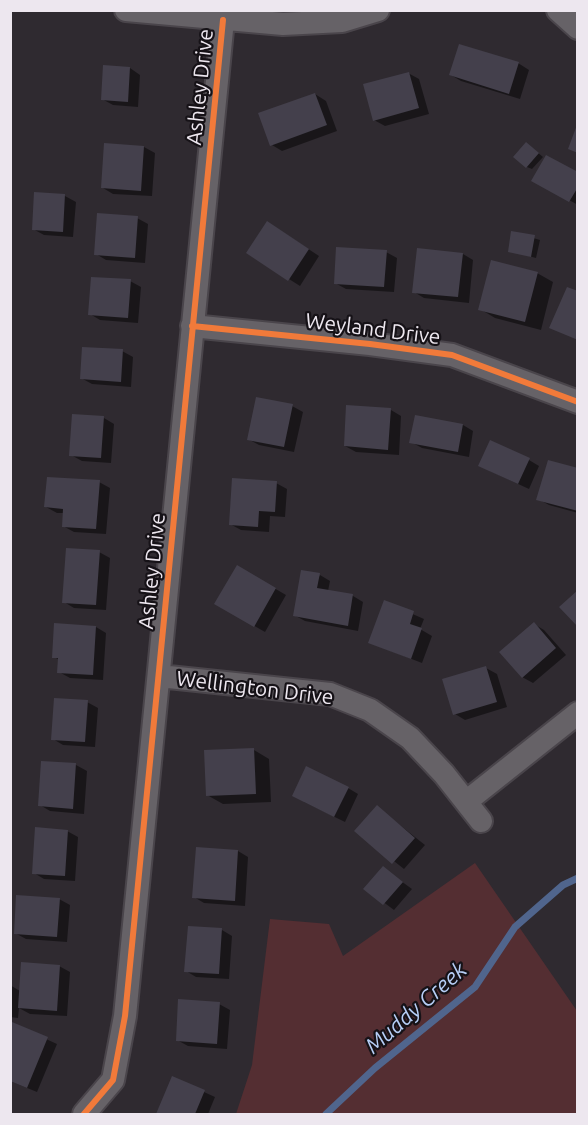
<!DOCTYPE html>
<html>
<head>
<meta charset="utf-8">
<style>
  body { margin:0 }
  #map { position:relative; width:588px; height:1125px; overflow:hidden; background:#2f2a30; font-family:Ubuntu,sans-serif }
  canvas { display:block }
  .frame { position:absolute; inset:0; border:12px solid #ede7ef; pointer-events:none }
</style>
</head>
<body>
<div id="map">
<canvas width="588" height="1125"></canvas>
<div class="frame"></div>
</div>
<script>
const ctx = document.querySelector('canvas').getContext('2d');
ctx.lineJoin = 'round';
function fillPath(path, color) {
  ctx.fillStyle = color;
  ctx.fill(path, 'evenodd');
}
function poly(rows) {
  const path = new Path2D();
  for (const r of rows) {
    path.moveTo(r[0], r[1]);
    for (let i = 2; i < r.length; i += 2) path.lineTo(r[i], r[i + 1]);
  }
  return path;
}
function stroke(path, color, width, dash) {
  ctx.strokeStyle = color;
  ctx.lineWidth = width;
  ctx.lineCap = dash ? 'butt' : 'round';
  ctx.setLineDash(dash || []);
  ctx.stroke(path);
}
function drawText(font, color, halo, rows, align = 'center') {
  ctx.font = font + ' Ubuntu,sans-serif';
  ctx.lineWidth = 4.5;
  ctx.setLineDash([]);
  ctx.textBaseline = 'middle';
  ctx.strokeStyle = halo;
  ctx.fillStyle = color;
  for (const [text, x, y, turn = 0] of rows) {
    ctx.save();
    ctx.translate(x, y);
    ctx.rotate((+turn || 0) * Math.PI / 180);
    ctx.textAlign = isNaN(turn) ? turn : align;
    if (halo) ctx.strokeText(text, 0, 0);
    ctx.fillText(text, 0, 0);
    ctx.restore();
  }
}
fillPath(poly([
  [475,863,577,1011,577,1114,236,1114,252,1065,270,919,329,924,343,956]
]), '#542e32');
fillPath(poly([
  [518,63,529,70,520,99,461,81,451,75],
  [130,68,140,75,138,107,113,105,102,99],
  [408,73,419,79,429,114,385,126,374,120],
  [315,94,326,101,337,131,282,151,272,145],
  [106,145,144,147,155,153,152,196,113,194,103,188],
  [531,147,543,157,532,169,527,167],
  [578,174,578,205,533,180],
  [36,194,65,196,76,202,73,237,44,235,33,229],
  [137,218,148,224,145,263,106,260,96,254],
  [278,229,319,256,300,286,248,253],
  [513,232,540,240,536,258,509,251],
  [386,252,397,258,394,292,346,289,335,283],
  [463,254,473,260,469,303,424,298,414,292],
  [537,273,553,282,541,330,495,318,480,309],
  [130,281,141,287,138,323,100,320,90,314],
  [122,351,133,357,131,387,92,384,81,378],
  [292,406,303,412,294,452,259,445,248,439],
  [391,410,401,416,399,455,356,452,345,446],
  [416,417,463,425,473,431,469,457,422,448,411,442],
  [104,418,114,424,111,463,82,461,71,455],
  [529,460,539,466,529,489,490,471],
  [578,469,578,513,549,505,538,499],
  [99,482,110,488,106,534,74,532,63,526,64,513,57,513,46,507],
  [276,483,287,489,285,517,270,516,269,532,241,530,230,524],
  [99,552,110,558,106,610,74,608,64,602],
  [238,567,286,595,265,632,216,604],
  [320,575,330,581,328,591,353,596,363,602,358,631,305,621,294,615],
  [385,602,424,619,420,629,432,636,422,663,370,643],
  [534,624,544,630,566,655,533,683,522,677],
  [96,627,106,633,103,680,70,678,59,672,60,660,54,657],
  [486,668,497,674,507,707,465,720,455,714],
  [87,702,98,708,95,747,63,745,53,739],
  [254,750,269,759,271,802,223,804,207,795],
  [43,762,76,765,87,771,84,814,50,811,40,805],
  [348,788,358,794,345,822,304,802],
  [377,807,425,845,404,869,356,831],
  [67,831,78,837,75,881,44,879,34,873],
  [238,851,248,857,245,906,204,903,194,897],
  [383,868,412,889,394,910,366,889],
  [59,899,70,905,67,942,26,939,15,933],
  [222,930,232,936,229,979,196,977,186,971],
  [59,966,70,972,67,1016,30,1014,19,1008,18,1018,10,1017,10,985,20,991],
  [219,1004,230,1010,227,1049,188,1046,177,1040],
  [13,1024,57,1044,37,1092,10,1081,10,1030],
  [173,1078,215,1097,208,1114,158,1114]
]), '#0007');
stroke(poly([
  [326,1114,375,1068,475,987,515,927,563,885,578,878]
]), '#50658d', 7);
fillPath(poly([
  [459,44,519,62,509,94,449,75],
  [103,65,130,67,128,102,101,100],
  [409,72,419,108,373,121,363,84],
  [315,93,327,125,270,146,258,113],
  [577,125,578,125,578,153,568,149],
  [526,142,539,153,526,168,513,157],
  [104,143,144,146,141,191,101,188],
  [546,155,578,172,578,187,569,202,531,181],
  [34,192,65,194,63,232,32,230],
  [97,213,138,216,135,258,94,255],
  [267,221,309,249,288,281,246,253],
  [511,231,535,235,531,257,508,252],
  [336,247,387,250,384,287,334,284],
  [417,248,463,253,458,297,412,293],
  [491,260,538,272,525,322,478,310],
  [91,277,131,279,128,318,88,315],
  [567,287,578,291,578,340,549,328],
  [82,347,123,349,121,382,80,379],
  [256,397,293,404,284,447,247,440],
  [346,405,391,408,388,450,344,446],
  [72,414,104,416,101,458,69,456],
  [415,415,463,424,458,452,409,443],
  [490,440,530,458,518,484,478,466],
  [548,460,578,468,578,511,536,500],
  [47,477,100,480,96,529,62,527,63,509,44,507],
  [232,478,277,481,275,512,259,511,258,527,229,525],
  [66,548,100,550,96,605,62,603],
  [237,565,276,588,254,627,214,604],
  [301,570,320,573,317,588,353,594,348,626,293,616],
  [578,590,578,627,559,607],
  [384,600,414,611,410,624,422,628,411,659,368,643],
  [534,622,556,648,522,678,499,652],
  [54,623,96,626,93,675,57,673,58,658,52,658],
  [486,666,497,702,453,715,442,679],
  [54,698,88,700,85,742,51,740],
  [254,748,256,794,206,796,204,750],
  [41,761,76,763,73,809,38,806],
  [306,766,349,787,334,817,292,796],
  [377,805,415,838,392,864,354,831],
  [35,827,68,830,65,876,32,874],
  [196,847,238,850,235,901,192,898],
  [383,866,403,882,383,905,363,889],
  [16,895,60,898,57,937,14,934],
  [188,926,222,928,219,974,184,972],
  [21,962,60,965,57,1011,18,1008],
  [178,999,220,1002,217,1044,176,1041],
  [12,1022,48,1037,27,1088,10,1081],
  [172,1076,205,1090,195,1114,156,1114]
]), '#44404c');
const street = poly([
  [126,10,283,24,342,21,378,10],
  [558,10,578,28],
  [192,326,370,344,452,355,578,402],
  [159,676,330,694,370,710,410,738,444,774,481,821],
  [467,801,578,713],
  [84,1114,113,1080,125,1016,223,20]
]);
stroke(street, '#4a454b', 26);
stroke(street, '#666267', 22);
stroke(poly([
  [192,326,370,344,452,355,578,402],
  [84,1114,113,1080,125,1016,223,20]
]), '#f17a3a', 6);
drawText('21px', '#ede7ef', '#161217', [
  ["Ashley Drive",200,87,-84],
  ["Weyland Drive",373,329,7],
  ["Ashley Drive",152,571,-84],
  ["Wellington Drive",255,688,7]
]);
drawText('italic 22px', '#b6cef6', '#161217', [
  ["Muddy Creek",416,1008,-41]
]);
</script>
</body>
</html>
